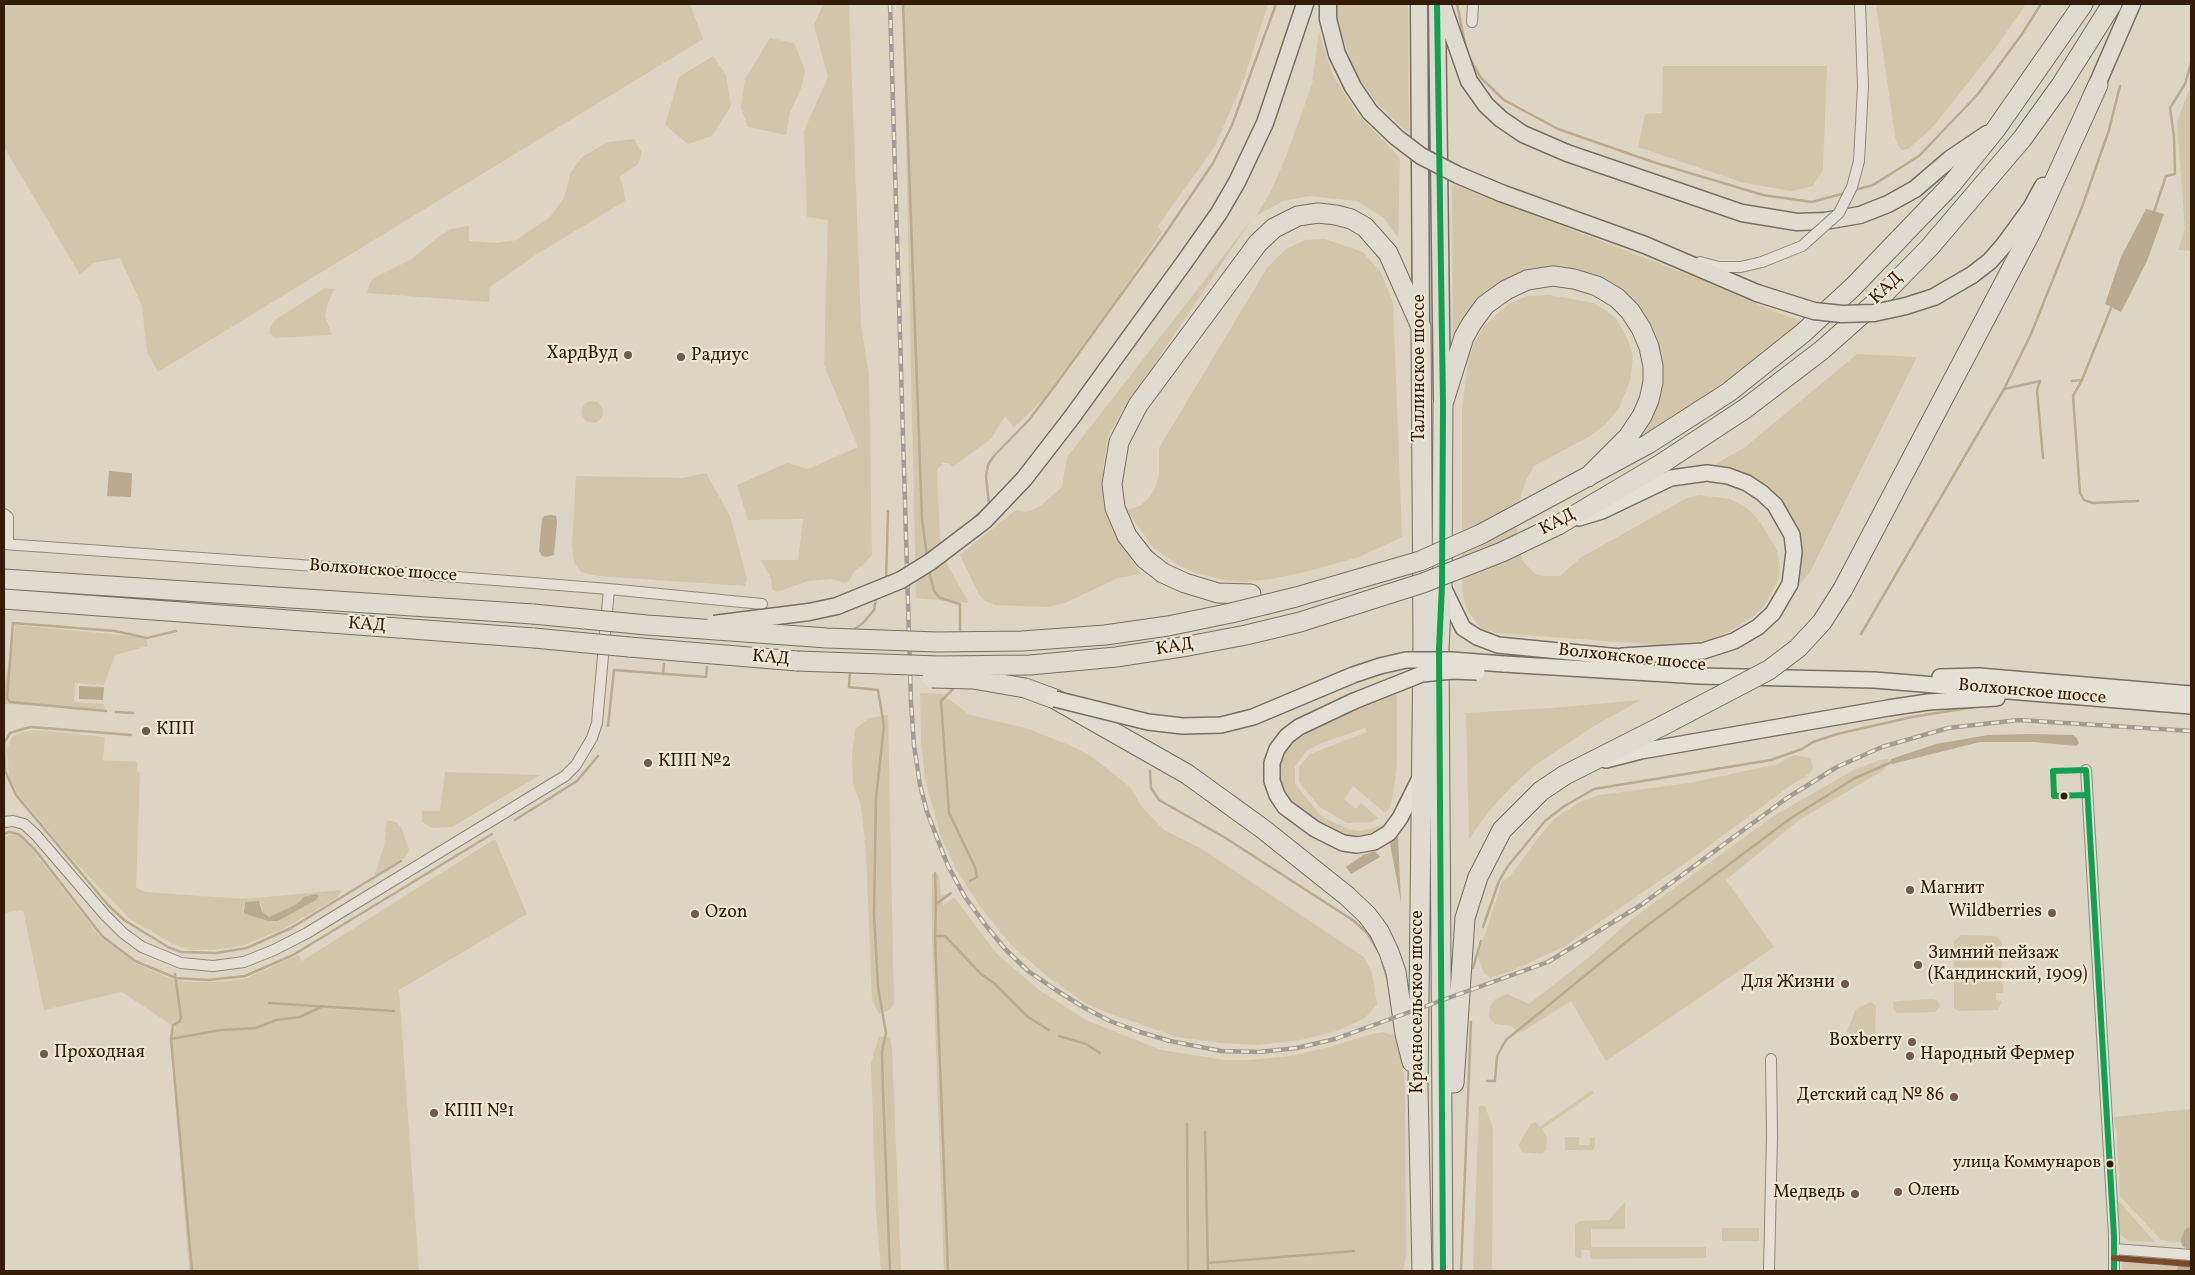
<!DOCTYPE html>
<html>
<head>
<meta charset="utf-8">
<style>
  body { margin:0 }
  #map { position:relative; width:2195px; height:1275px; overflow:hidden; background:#dcd5c1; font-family:Vollkorn,serif }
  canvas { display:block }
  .frame { position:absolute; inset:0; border:5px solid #321c07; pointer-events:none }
</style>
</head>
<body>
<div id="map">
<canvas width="2195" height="1275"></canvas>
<div class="frame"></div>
</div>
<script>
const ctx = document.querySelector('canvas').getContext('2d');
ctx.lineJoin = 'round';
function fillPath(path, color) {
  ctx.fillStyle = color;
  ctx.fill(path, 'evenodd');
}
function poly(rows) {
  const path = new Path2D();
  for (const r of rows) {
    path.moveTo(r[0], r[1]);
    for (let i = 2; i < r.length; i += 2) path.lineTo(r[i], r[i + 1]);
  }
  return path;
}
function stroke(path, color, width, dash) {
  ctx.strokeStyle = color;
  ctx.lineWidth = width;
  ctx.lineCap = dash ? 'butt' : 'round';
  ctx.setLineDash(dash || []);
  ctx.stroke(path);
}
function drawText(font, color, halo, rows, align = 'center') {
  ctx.font = font + ' Vollkorn,serif';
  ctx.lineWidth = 4.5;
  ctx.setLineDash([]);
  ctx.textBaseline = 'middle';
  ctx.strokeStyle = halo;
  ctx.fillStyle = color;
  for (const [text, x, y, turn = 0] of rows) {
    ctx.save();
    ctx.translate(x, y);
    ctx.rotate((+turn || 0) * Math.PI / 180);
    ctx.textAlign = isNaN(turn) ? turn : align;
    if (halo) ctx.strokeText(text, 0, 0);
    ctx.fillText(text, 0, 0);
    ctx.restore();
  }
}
fillPath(poly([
  [4,4,690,4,703,39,158,372,147,352,142,306,120,258,93,263,80,275,4,147],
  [823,4,849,4,861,324,869,376,872,555,863,565,854,571,850,580,845,583,832,579,808,581,777,592,772,589,771,579,761,560,798,560,803,519,748,520,737,485,787,463,808,469,858,447,824,365,828,220,807,217,804,131,828,77,814,25],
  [903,4,1268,4,1243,82,1215,146,1158,226,1162,232,1121,292,1043,399,1014,428,1005,416,991,439,952,467,948,463,943,463,937,470,940,538,948,566,969,603,916,598],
  [1335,4,1408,4,1409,133,1378,105,1355,73,1339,27],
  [1876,4,2026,4,1997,46,1932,128,1908,149,1902,150,1897,144,1895,136],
  [1319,32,1333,75,1356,112,1400,158,1398,238,1384,218,1357,201,1309,196,1283,201,1256,216,1271,191,1287,154,1312,84],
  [770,38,794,43,805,70,802,86,790,113,786,135,748,127,741,108,745,79],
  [713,56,726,75,731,106,712,136,688,144,665,125,679,77],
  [1663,66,1827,66,1823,170,1813,186,1792,191,1744,183,1638,147,1645,114,1662,113],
  [2191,85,2191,251,2178,250,2185,229,2177,122],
  [634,139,642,153,638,164,619,177,623,185,625,201,537,254,490,287,489,302,367,293,370,283,374,278,412,259,438,237,451,229,469,226,469,241,497,243,516,240,550,217,564,198,571,172,582,157,608,142],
  [1452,184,1702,280,1776,312,1801,321,1747,369,1631,447,1656,395,1624,297,1522,275,1453,346],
  [1252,219,1120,415,1109,435,1103,467,1103,503,1113,532,1141,574,1118,578,1065,603,1047,607,995,605,985,601,978,593,960,555,1016,510,1026,512,1039,507,1062,487,1067,457],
  [1325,239,1363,252,1381,273,1393,302,1402,537,1359,557,1305,572,1271,579,1243,582,1220,579,1196,573,1178,565,1154,548,1126,510,1140,506,1150,497,1155,488,1159,475,1159,448,1267,268,1286,249,1305,240],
  [325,288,334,289,327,305,325,316,332,335,274,338,270,334,270,327,275,320],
  [1549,295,1594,303,1616,318,1628,340,1633,356,1630,381,1619,408,1606,424,1590,436,1534,466,1526,481,1521,495,1517,533,1522,560,1534,573,1542,576,1560,576,1580,558,1687,498,1699,495,1730,499,1747,508,1758,519,1777,550,1780,568,1778,580,1766,603,1755,615,1730,631,1709,640,1661,645,1498,633,1485,630,1479,626,1466,608,1462,589,1462,407,1469,358,1475,341,1484,326,1499,312,1510,303,1527,296],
  [1857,354,1917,357,1810,572,1793,593,1798,577,1801,551,1786,511,1710,467,1744,448],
  [590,401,598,402,603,409,602,418,595,423,586,421,581,414,583,405],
  [706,473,730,516,747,579,745,586,597,576,581,572,574,562,572,545,576,476,682,478],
  [15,625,132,636,146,639,148,646,115,655,104,685,75,683,74,702,103,704,106,710,5,704,4,688],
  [920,693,942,694,970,715,1026,728,1069,745,1091,756,1130,787,1142,807,1164,830,1202,849,1364,957,1372,973,1377,1004,1365,1018,1337,1031,1301,1040,1258,1045,1221,1043,1177,1037,1108,1013,1085,1003,1048,977,1010,944,979,905,956,869,940,834,925,779,921,742],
  [1392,694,1397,695,1397,764,1393,796,1390,807,1385,813,1353,786,1344,799,1356,809,1361,803,1378,818,1371,822,1347,823,1320,807,1299,782,1299,767,1310,754,1367,732,1365,728,1319,744,1306,751,1295,767,1295,784,1322,817,1349,829,1360,831,1370,829,1383,824,1384,827,1363,837,1350,837,1333,833,1286,799,1279,782,1278,768,1282,755,1290,744,1311,728,1382,697],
  [1641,700,1594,726,1534,766,1512,786,1489,811,1469,839,1466,713,1552,708],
  [888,715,894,1004,889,1010,879,1014,872,1000,866,853,861,806,853,783,852,756,855,729,869,718],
  [33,730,105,737,103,760,137,762,137,771,140,773,136,888,146,892,244,899,342,890,338,897,289,926,245,945,215,950,193,950,175,945,130,919,71,858,18,794,9,777,7,749,12,737,22,732],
  [304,897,315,900,278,921,268,921,245,914,243,909,245,902,261,904,262,912,269,917,297,904],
  [1794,755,1811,758,1813,769,1805,777,1791,785,1694,857,1565,946,1511,971,1490,978,1484,973,1478,956,1502,882,1511,875,1542,833,1554,819,1578,803,1599,795,1689,783,1778,764],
  [1888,759,1884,770,1799,820,1726,880,1774,947,1606,1061,1571,1001,1520,1033,1511,1026,1495,1024,1489,1017,1490,1007,1494,1000,1507,994,1529,1004,1588,958,1632,919,1775,815,1852,771,1879,760],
  [445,772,540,775,452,827,432,828,422,822,422,811,440,811],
  [387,820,396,822,402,829,409,850,405,857,374,876,384,846],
  [11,835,18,836,35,853,100,937,135,963,164,976,184,982,224,982,247,978,298,955,302,961,495,839,527,914,399,990,419,1271,189,1271,170,1037,176,1028,122,992,44,1010,23,910,4,913,4,837],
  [932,873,937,873,939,877,941,896,947,894,949,896,943,901,943,906,954,897,996,953,1039,990,1086,1020,1161,1050,1225,1060,1249,1060,1290,1056,1333,1046,1368,1035,1383,1032,1392,1035,1401,1032,1405,1090,1406,1257,1403,1271,944,1271,932,937],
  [1961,935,1996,936,2000,939,2002,944,2003,993,1996,993,1996,1000,2002,1001,1998,1010,1958,1011,1954,1008,1954,941],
  [1932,999,1937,1000,1940,1006,1935,1012,1896,1013,1893,1008,1894,1002,1898,1001],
  [1871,1002,1876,1006,1875,1042,1848,1041,1847,1031,1856,1009],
  [879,1036,890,1037,892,1048,901,1271,881,1271,876,1211,871,1064],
  [1592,1090,1594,1093,1542,1129,1547,1137,1546,1150,1542,1154,1521,1152,1519,1144,1531,1124,1536,1122,1540,1127],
  [1479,1106,1485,1106,1493,1128,1492,1271,1473,1271],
  [2191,1109,2191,1229,2185,1243,2161,1240,2120,1196,2117,1133,2113,1117],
  [1565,1137,1579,1137,1579,1145,1590,1145,1590,1137,1595,1138,1595,1146,1593,1150,1565,1150],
  [2115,1197,2155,1242,2129,1241,2120,1234,2117,1228],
  [1625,1202,1625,1229,1591,1229,1591,1247,1706,1247,1706,1258,1591,1259,1590,1250,1581,1250,1582,1259,1577,1258,1575,1255,1575,1225,1580,1221,1609,1220],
  [1722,1228,1759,1228,1759,1241,1722,1241],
  [2125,1261,2149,1262,2156,1266,2184,1264,2183,1271,2123,1271,2122,1264]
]), '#d1c6aa');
fillPath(poly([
  [2146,209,2164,214,2147,261,2121,312,2105,304,2121,257],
  [109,471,132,473,131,497,107,496],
  [552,515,556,516,557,522,554,555,547,557,542,556,539,551,542,519,544,516],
  [79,686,104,687,103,700,79,699],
  [2030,734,2073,735,2076,737,2079,743,2076,746,2034,742,1980,742,1892,764,1891,759,1936,744,1988,735],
  [1398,837,1401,903,1390,843],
  [1375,851,1380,857,1351,874,1346,867,1363,855],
  [316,894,319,896,316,900,278,921,268,921,245,914,244,912,245,902,259,901,262,912,269,917,297,904,304,897]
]), '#b8ab8f');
stroke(poly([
  [903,4,922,519,927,556],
  [1457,4,1467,53,1481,78,1504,100,1558,129,1653,162,1763,195,1812,202,1845,193],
  [1855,190,1873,185,1919,156,1978,94,2022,34,2041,4],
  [2154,212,2166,176,2175,174,2174,137,2170,108,2185,84,2191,63],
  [2082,380,2073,396,2080,493,2084,500,2093,503,2138,501],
  [2072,381,2082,380,2111,308],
  [2004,389,2040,381,2037,390,2043,458],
  [971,521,989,504,986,476,988,465,993,457,1029,420,1054,387,1165,234,1213,163,1232,125,1276,4],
  [929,571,934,591,940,598,960,604,960,635],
  [886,581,888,511],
  [852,631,863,623,874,610,876,598],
  [1861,634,2004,389,2031,334,2082,207,2109,130,2120,86],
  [850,669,849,687,878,690,884,726,876,798,874,913,878,987,886,1033,882,1052,883,1091,890,1271],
  [663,674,664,664],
  [956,686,941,701,949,813,975,867,977,877,970,881],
  [106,711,10,702,7,698,13,623,115,631,147,638,176,631],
  [116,712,133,713],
  [608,726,614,670,706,677,707,667],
  [131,735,31,727,23,729,10,733,4,743,5,771,16,795,108,905,124,920,168,947,181,952,216,953,247,948,291,928,401,861],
  [1150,771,1151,788,1159,800,1224,837,1354,921,1367,933,1377,949],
  [515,820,577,781,598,756],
  [4,834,9,832,18,834,25,840,36,851,102,936,135,961,176,978,208,980,245,976,293,955,492,834],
  [935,873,936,904],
  [1483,927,1499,881,1508,866,1545,821,1563,807,1594,789,1771,760,1802,749,1813,742,1837,734,1912,717,1974,707],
  [935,936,945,936,981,974,994,983,1028,1017,1049,1030],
  [1382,961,1389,984],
  [1473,968,1481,941],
  [175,974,181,1018,179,1022,173,1025,171,1039,192,1271],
  [269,1003,394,1011],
  [1059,1036,1086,1044,1100,1053],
  [171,1039,221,1030,256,1028,276,1020,300,1017,323,1006],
  [1487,1081,1495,1081,1497,1056,1506,1040,1636,934,1791,818,1855,778,1894,761],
  [1187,1124,1188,1270],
  [1205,1132,1208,1271],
  [1208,1263,1354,1251],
  [948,1271,935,936,936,904,951,893],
  [1461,1271,1471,1022]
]), '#b8ab8f', 2.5);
stroke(poly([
  [2189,1241,2191,1235],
  [2185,1271,2186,1265]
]), '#b8ab8f', 16);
const street = poly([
  [1472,22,1473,4],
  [1859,161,1863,86,1860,4],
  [1700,262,1719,267,1741,267,1762,262],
  [4,514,8,517,8,544],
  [4,544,343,568,609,589,762,604],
  [2086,770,2114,1236,2114,1271],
  [4,822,13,821,24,824,36,835,105,915,123,933,142,947,181,963,213,966,244,962,274,950,307,933,496,818,565,776,576,765,592,738,597,723,609,589],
  [2115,1249,2191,1255],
  [1769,1271,1772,1135,1771,1059]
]);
const secondary = poly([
  [1579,518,1602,511,1671,478,1707,473,1728,476,1747,483,1762,493,1775,505,1792,535,1794,552,1790,584,1773,613,1758,627,1734,641,1703,651,1622,656],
  [1442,585,1463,628,1477,637,1498,645,1631,658],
  [1504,664,1700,676,1874,680,2191,706],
  [1940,677,1979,676,2191,694],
  [1354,701,1299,727,1287,736,1277,749,1272,763,1272,781,1277,795,1285,807,1315,829,1343,843,1357,845,1374,842,1389,833,1400,818,1420,778],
  [1606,760,1641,751,1888,708,1928,702,1997,698]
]);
const primary = poly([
  [1328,4,1328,19,1337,54,1353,87,1370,112],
  [1419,4,1421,324],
  [1442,4,1469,81,1486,105,1501,119,1523,134,1567,153,1742,213,1797,222,1825,221,1860,215,1888,204,1915,189,1950,159,1987,134],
  [1437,6,1442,399],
  [2092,96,2132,4],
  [1501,193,1645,245,1757,293],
  [1972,275,1990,261,2004,245,2031,208,2043,186],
  [1024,479,1072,417,1183,264,1219,213,1237,182,1265,123,1305,4]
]);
const highway = poly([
  [1558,525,1661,464,1746,408,1822,350,1877,301,1929,248,2022,139,2061,85,2112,4],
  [1481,534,1648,444,1729,392,1803,333,1853,287,1951,185,1996,129,2083,4],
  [4,579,533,614],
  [1843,589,2032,230,2098,85],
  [1251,594,1218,593,1185,583,1163,573,1145,559,1127,536,1115,508,1112,484,1119,442,1138,405,1258,243,1274,228,1298,216,1318,213,1336,215,1351,219,1365,227,1388,253,1421,327,1423,641,1418,1087,1422,1271],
  [4,599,534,638],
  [629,647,797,661],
  [1025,688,1055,699,1187,774,1263,829,1347,896,1367,915,1379,931,1389,952,1396,972,1405,1034,1412,1062],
  [1454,1083,1465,918,1478,877,1502,830,1541,791,1565,775,1662,726],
  [1443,1271,1439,649,1442,585,1443,404,1464,337,1472,323,1485,305,1506,290,1527,280,1553,276,1574,279,1597,286,1617,298,1630,311,1641,328,1649,347,1653,366,1653,382,1649,400,1642,416,1628,437,1588,477]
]);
stroke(street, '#90897b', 12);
stroke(secondary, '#776f62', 18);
stroke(primary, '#776f62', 19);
stroke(highway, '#776f62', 21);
stroke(street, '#e4e0d6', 10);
stroke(secondary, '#e4e0d6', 15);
stroke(primary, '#dfdbcf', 16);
stroke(highway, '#dfdbcf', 19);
const rail = poly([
  [890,4,911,702,914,745,920,785,927,812,948,866,965,897,984,923,1005,949,1028,971,1056,990,1083,1007,1110,1021,1140,1032,1170,1041,1221,1051,1259,1052,1297,1048,1335,1039,1548,962,1641,905,1787,798,1837,767,1882,747,1948,728,2019,720,2191,731]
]);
stroke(rail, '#a29d93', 4.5);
stroke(rail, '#efe7d0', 2.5, [8]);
const streetBridge = poly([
  [1762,262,1802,246,1839,213,1852,187,1859,161]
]);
const secondaryBridge = poly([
  [1055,699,1148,722,1183,726,1221,725,1253,717,1353,675,1380,666,1406,660,1451,660,1504,664],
  [1354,701,1422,674,1453,671,1477,672]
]);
const primaryBridge = poly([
  [1370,112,1396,137,1421,156,1458,175,1501,193],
  [1757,293,1814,311,1842,314,1874,313,1906,306,1934,297,1972,275],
  [714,624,809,612,837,606,901,580,930,562,984,521,1024,479]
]);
const highwayBridge = poly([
  [533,614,647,625,827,638,938,642,1022,641,1105,635,1168,626,1231,613,1296,597,1420,561,1481,534],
  [534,638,629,647],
  [797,661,939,666,1030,665,1116,657,1188,646,1246,635,1300,622,1423,583,1502,552,1558,525],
  [932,678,973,679,1025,688],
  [1662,726,1769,670,1798,648,1822,622,1843,589]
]);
stroke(streetBridge, '#90897b', 12, []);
stroke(secondaryBridge, '#776f62', 18, []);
stroke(primaryBridge, '#776f62', 19, []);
stroke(highwayBridge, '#776f62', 21, []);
stroke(streetBridge, '#e4e0d6', 10);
stroke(secondaryBridge, '#e4e0d6', 15);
stroke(primaryBridge, '#dfdbcf', 16);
stroke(highwayBridge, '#dfdbcf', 19);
stroke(poly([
  [1437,4,1443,404,1442,585,1439,649,1443,1271],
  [2087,795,2054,796,2053,771,2086,770,2114,1236,2114,1271]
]), '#12a151', 6);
stroke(poly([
  [2114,1258,2190,1264]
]), '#7a4b2a', 6);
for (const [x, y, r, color] of [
  [628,355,5,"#6e5d48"],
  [681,357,5,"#6e5d48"],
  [146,731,5,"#6e5d48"],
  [648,763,5,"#6e5d48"],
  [2064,796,4.5,"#321c07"],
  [1910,890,5,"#6e5d48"],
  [2052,913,5,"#6e5d48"],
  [695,914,5,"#6e5d48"],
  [1918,965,5,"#6e5d48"],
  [1845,984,5,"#6e5d48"],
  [1912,1042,5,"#6e5d48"],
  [44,1054,5,"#6e5d48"],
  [1910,1056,5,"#6e5d48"],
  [1954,1097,5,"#6e5d48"],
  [434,1113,5,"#6e5d48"],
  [2110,1164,4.5,"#321c07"],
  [1898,1192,5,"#6e5d48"],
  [1855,1194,5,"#6e5d48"]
]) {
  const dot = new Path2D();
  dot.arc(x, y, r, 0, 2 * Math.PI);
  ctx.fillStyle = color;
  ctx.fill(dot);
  stroke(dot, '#efe7d0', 2);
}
drawText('17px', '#321c07', '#efe7d0', [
  ["улица Коммунаров",2101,1164]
], 'right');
drawText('18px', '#321c07', '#efe7d0', [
  ["КАД",1887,289,-44],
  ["Таллинское шоссе",1421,368,-90],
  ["КАД",1558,523,-28],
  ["Волхонское шоссе",383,572,4],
  ["КАД",367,626,4],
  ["КАД",1175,648,-9],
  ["КАД",771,659,5],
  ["Волхонское шоссе",1632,659,6],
  ["Волхонское шоссе",2032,693,5],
  ["Красносельское шоссе",1419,1002,-90]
]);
drawText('18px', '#321c07', '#efe7d0', [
  ["ХардВуд",618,355,"right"],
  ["Радиус",691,357],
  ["КПП",156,731],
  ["КПП №2",658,763],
  ["Магнит",1920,890],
  ["Wildberries",2042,913,"right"],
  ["Ozon",705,914],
  ["Зимний пейзаж",1928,955],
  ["(Кандинский, 1909)",1928,976],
  ["Для Жизни",1835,984,"right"],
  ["Boxberry",1902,1042,"right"],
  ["Проходная",54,1054],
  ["Народный Фермер",1920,1056],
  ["Детский сад № 86",1944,1097,"right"],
  ["КПП №1",444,1113],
  ["Олень",1908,1192],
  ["Медведь",1845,1194,"right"]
], 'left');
</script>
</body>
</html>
